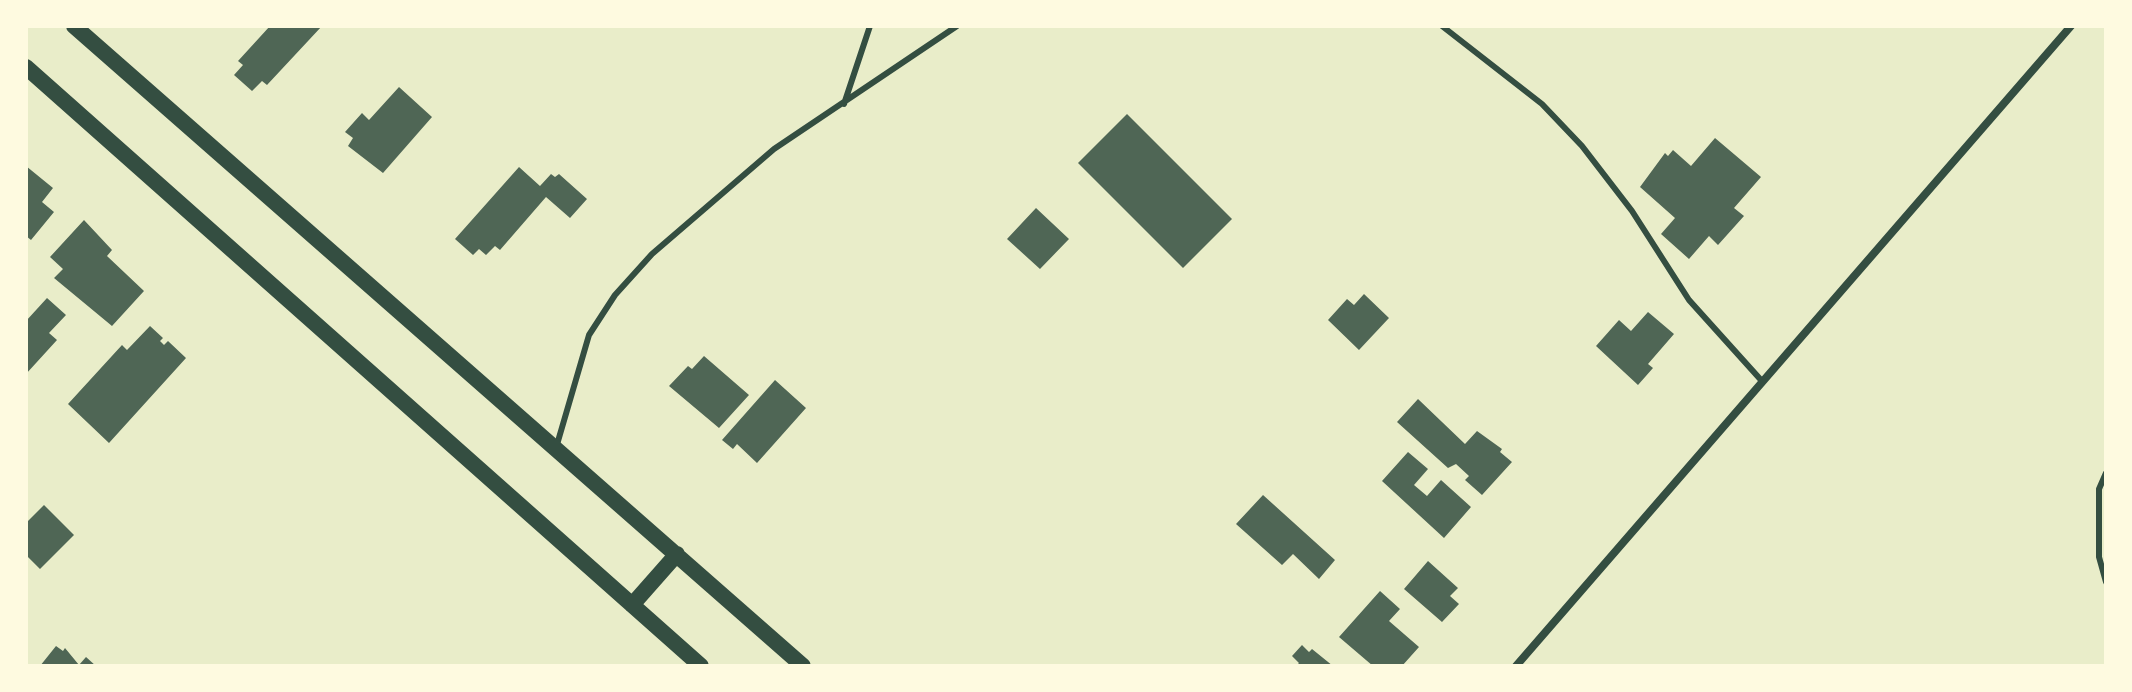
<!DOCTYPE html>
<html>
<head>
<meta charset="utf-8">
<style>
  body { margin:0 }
  #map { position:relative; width:2132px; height:692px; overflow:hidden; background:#e9edc9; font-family:Poppins,sans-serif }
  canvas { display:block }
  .frame { position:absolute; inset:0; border:28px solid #fefae0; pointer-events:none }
</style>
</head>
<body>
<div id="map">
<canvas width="2132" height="692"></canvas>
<div class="frame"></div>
</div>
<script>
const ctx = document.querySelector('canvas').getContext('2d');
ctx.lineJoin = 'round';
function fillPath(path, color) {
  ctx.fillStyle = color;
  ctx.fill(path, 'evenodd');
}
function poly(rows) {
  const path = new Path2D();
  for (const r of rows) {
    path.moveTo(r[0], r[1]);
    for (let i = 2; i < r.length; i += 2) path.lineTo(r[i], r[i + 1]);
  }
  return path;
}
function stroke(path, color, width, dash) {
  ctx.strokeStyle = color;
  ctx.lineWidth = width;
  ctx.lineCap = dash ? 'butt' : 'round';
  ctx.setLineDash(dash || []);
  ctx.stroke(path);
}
fillPath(poly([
  [270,26,322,26,267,85,262,81,252,91,234,75,243,65,238,61],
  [399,87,432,117,383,173,348,146,353,138,345,132,362,113,369,120],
  [1127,114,1232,219,1183,268,1078,163],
  [1715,138,1761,177,1734,208,1744,216,1718,245,1709,236,1689,259,1661,234,1675,218,1640,187,1665,153,1668,156,1673,150,1691,166],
  [26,166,53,188,42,202,54,212,31,240,26,236],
  [519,167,540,186,551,174,555,177,559,174,587,199,570,218,546,197,500,250,495,246,486,255,479,249,473,255,455,239],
  [1036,208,1069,239,1040,269,1007,239],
  [84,220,112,250,107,256,144,291,112,326,54,278,63,269,50,257],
  [1364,294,1389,318,1359,350,1328,320,1347,299,1354,305],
  [47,298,66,315,49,333,57,340,26,374,26,321],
  [1648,312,1674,334,1648,364,1653,368,1638,385,1596,346,1619,320,1631,331],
  [150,326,163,338,160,341,164,345,168,341,186,358,109,443,68,404,122,345,127,350],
  [704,356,749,395,719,428,669,386,688,366,692,369],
  [775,380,806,408,757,463,737,444,733,449,722,440],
  [1418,399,1465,444,1477,431,1502,449,1500,452,1512,462,1482,495,1465,480,1469,476,1456,464,1448,468,1397,422],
  [1408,452,1428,469,1414,485,1427,496,1441,480,1471,507,1444,538,1382,481],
  [1263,495,1335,560,1319,579,1293,554,1282,565,1236,524],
  [44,505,74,535,40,569,26,555,26,523],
  [1428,561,1458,588,1450,596,1459,604,1442,622,1404,589],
  [1380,591,1400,609,1389,621,1419,647,1402,666,1373,666,1339,637],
  [1302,645,1309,652,1312,649,1333,666,1296,666,1299,663,1292,656],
  [56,646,63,651,65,648,79,665,86,657,96,666,40,666]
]), '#4f6655');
stroke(poly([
  [1442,26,1542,104,1582,146,1632,211,1689,300,1761,380],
  [844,104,870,26],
  [556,448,589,335,615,295,652,254,774,149,957,26],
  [2106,473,2099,489,2099,557,2106,582]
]), '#344e41', 6);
stroke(poly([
  [1516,666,2071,26]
]), '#344e41', 8);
stroke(poly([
  [74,26,803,666],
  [26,67,701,666],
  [632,605,677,554]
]), '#344e41', 16);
</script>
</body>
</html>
